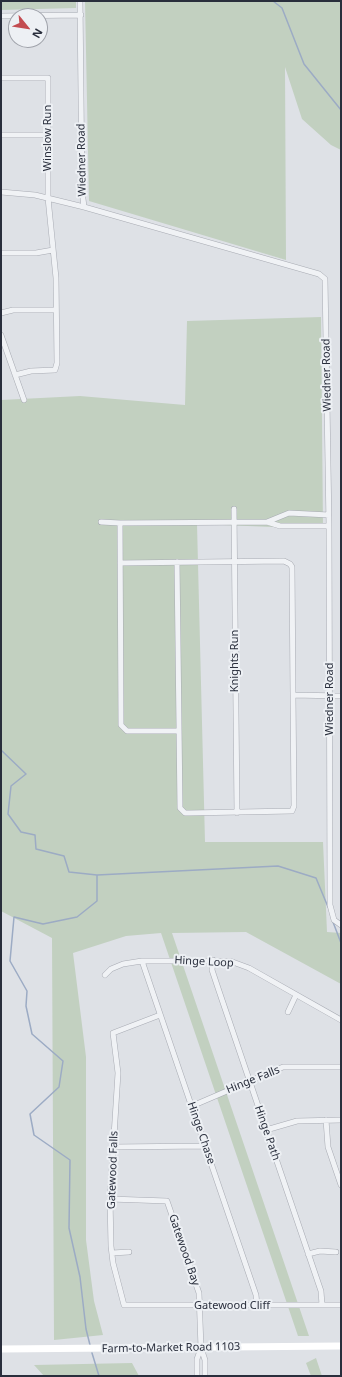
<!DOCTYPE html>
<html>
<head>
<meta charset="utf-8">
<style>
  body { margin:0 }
  #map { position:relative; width:342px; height:1377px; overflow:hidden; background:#dee1e6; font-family:"Noto Sans",sans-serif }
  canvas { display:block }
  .frame { position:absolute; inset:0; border:2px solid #292e3c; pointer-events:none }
  .north { position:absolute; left:8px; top:8px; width:40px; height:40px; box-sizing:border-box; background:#edf0f4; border:1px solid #9fa2aa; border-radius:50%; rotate:120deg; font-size:11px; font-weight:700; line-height:16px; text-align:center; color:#292e3c }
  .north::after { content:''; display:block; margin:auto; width:14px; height:18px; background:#c34c51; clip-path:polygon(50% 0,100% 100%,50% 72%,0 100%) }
</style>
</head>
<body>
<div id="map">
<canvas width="342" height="1377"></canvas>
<div class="frame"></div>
<div class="north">N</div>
</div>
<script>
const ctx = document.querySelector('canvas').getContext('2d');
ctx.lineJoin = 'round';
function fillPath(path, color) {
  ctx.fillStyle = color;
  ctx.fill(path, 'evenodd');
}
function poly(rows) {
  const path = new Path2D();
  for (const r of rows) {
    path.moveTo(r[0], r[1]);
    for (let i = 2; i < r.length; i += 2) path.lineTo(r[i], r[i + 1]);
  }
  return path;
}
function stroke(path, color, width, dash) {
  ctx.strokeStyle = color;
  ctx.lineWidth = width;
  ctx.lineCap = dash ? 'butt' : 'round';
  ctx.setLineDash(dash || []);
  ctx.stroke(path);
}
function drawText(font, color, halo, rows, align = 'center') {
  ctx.font = font + ' "Noto Sans",sans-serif';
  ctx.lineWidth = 4;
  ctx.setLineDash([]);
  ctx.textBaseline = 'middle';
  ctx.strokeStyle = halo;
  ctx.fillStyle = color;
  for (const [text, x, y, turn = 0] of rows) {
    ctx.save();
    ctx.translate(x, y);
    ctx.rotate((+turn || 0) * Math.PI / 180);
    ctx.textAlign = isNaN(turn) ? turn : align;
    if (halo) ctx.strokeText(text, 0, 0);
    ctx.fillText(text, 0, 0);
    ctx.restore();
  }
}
fillPath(poly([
  [1,1,76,1,76,8,1,10],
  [85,1,341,1,341,150,331,145,302,119,285,67,286,260,89,201],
  [321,317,323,529,197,524,205,842,323,842,327,932,341,933,341,984,246,932,172,933,309,1336,298,1336,161,933,126,936,73,953,86,1057,86,1240,94,1301,103,1335,54,1340,52,938,1,911,1,400,80,396,185,405,187,321],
  [316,1358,322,1376,311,1376,306,1363],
  [132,1363,139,1376,44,1376,34,1365]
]), '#c2d0c0');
stroke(poly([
  [273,1,282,8,304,64,341,110],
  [1,750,26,774,11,786,8,814,21,832,35,835,36,849,64,856,69,872,97,875,278,866,316,878,328,907],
  [333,922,341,943],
  [90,1345,86,1329,80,1277,69,1228,70,1160,34,1135,30,1114,59,1087,63,1061,32,1034,26,1006,27,991,10,961,14,917,43,924,77,917,97,901,97,875],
  [92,1353,99,1376]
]), '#9cabc4', 1.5);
const minor = poly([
  [80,1,82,190,84,207,319,274,325,279,329,526,330,905,334,920,341,925],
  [1,16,81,15],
  [1,78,48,78,48,198,56,278,57,363,55,370,31,371,15,375],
  [1,135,48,135],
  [1,192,35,195,84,207],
  [1,253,36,253,53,250],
  [1,313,13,310,56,310],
  [1,335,24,400],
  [234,509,237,813],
  [101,522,120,523,267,522,280,526,329,526],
  [267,522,289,513,329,515],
  [120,523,121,725,127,731,179,731],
  [120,563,284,561,290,564,292,567,293,695,294,806,292,811,189,813,185,813,180,808,177,562],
  [293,695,341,696],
  [213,960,212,970,218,988,321,1291,322,1305],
  [142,961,256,1295,257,1305],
  [105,975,111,969,123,964,142,961,230,961,249,968,341,1020],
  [288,1012,296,995],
  [160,1015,113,1033,118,1073,110,1199,111,1246,113,1263,124,1305,341,1305],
  [192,1106,283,1067,341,1067],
  [326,1120,328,1147,341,1185],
  [266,1130,297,1121,341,1120],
  [113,1147,205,1146],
  [110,1199,167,1201,199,1293,201,1348,205,1360,205,1376],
  [112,1253,129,1252],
  [308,1254,320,1251,336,1252],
  [197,1376,197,1359,201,1348]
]);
stroke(minor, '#a8abb3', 6);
stroke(minor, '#f0f2f5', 5);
stroke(poly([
  [1,1349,341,1346]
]), '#fff', 7);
drawText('11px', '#292e3c', '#edf0f4', [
  ["Winslow Run",48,138,-90],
  ["Wiedner Road",82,160,-91],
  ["Wiedner Road",327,375,-91],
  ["Knights Run",235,661,-90],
  ["Wiedner Road",330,699,-90],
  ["Hinge Loop",204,962,3],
  ["Hinge Falls",253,1080,-22],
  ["Hinge Chase",201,1133,71],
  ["Hinge Path",267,1133,71],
  ["Gatewood Falls",113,1170,-88],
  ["Gatewood Bay",184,1250,71],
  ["Gatewood Cliff",232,1306],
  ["Farm-to-Market Road 1103",171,1348,-1]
]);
</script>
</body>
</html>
